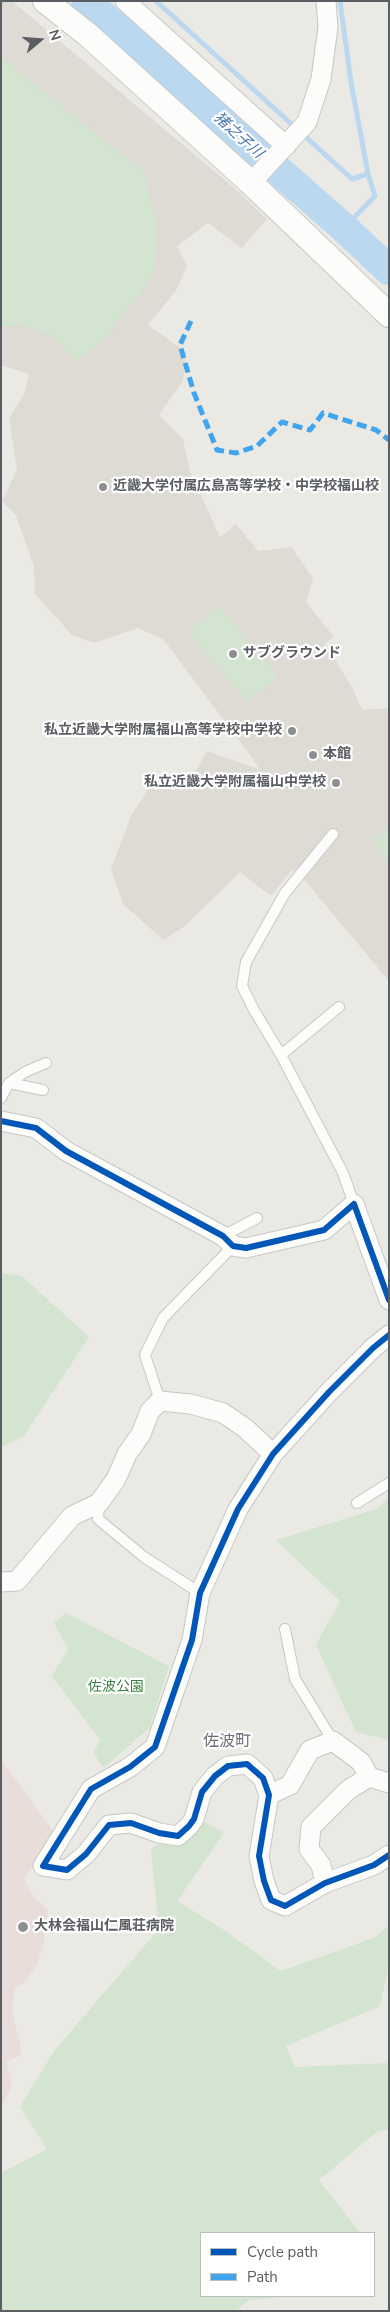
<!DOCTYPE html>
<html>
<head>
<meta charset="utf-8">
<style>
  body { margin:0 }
  #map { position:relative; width:390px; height:2312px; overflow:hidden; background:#eae9e4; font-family:"Nunito Sans",sans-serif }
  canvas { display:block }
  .frame { position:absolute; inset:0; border:2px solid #5a5d61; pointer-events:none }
  .legend { position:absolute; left:200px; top:2232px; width:175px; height:65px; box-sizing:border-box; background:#fff; border:1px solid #bdbec0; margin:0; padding:6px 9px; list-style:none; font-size:15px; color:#5a5d61 }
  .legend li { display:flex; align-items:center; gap:10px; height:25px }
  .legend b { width:25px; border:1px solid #bdbec0 }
  .north { position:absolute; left:15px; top:15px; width:50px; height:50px; -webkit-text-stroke:4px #fff; paint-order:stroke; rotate:72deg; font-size:14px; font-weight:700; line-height:20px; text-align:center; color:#5a5d61 }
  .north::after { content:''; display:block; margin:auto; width:18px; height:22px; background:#5a5d61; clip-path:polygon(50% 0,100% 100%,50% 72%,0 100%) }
</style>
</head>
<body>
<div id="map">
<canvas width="390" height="2312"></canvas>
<div class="frame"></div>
<ul class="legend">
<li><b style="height:6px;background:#0057b8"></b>Cycle path</li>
<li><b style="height:6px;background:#40a5ee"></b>Path</li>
</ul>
<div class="north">N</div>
</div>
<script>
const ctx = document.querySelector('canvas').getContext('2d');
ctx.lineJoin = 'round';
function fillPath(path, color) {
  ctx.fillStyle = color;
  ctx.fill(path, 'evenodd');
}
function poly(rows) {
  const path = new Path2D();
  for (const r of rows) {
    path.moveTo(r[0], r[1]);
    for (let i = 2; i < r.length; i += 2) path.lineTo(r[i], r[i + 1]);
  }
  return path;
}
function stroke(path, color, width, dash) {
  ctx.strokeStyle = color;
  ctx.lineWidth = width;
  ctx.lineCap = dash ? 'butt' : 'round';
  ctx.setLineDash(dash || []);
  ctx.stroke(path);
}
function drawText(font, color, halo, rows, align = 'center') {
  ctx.font = font + ' "Nunito Sans","Noto Sans JP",sans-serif';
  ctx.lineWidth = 4.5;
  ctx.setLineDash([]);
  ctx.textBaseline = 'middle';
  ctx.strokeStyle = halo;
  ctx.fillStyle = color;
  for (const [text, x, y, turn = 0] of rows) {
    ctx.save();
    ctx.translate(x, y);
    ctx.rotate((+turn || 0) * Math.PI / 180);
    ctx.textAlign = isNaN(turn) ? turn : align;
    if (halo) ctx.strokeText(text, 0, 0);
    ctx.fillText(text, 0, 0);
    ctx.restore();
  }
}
fillPath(poly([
  [1,1,12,1,233,187,267,219,242,248,208,223,177,246,187,266,175,292,148,325,186,352,183,381,159,415,183,439,190,472,220,537,236,524,258,551,291,547,313,578,306,602,334,637,325,643,353,689,362,710,389,708,389,981,301,876,292,870,271,896,240,872,185,926,163,940,123,904,111,869,131,816,150,786,192,777,207,751,261,770,164,640,138,628,94,643,72,635,35,594,34,566,16,516,2,501,17,470,9,419,25,392,29,374,1,365]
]), '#dddbd4');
fillPath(poly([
  [1,1759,56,1835,51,1846,24,1878,33,1896,48,1910,43,1944,38,1962,26,1982,15,1987,12,2009,22,2054,6,2062,12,2084,1,2108]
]), '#e9ddd9');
fillPath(poly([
  [1,57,144,173,155,221,154,275,102,341,76,361,50,334,20,325,1,326],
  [219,606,278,677,247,702,188,632],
  [389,827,389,862,372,841],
  [1,1273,22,1276,89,1337,23,1437,1,1447],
  [389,1498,389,1740,356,1732,316,1645,340,1601,276,1540,377,1509],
  [66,1613,169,1666,150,1727,104,1768,93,1753,100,1740,52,1676,68,1649,54,1623],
  [192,1814,224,1833,177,1901,221,1928,281,1971,376,1937,389,1925,389,1964,380,2006,286,2046,295,2067,389,2063,389,2130,378,2131,319,2180,360,2233,201,2233,201,2296,298,2296,249,2300,236,2311,1,2311,1,2173,47,2149,20,2107,54,2051,159,1929,151,1850]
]), '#d3e5d1');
stroke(poly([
  [156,1,352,179,368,174],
  [340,1,351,82,368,174,375,196,344,228]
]), '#bbd8f1', 5);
stroke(poly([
  [86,1,344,228,389,270]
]), '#bbd8f1', 30);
const service = poly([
  [333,834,285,893,246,962,242,986,254,1010,281,1055,343,1173,354,1204],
  [281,1055,339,1007],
  [9,1083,43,1090],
  [1,1098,9,1083,25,1072,46,1063],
  [223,1236,257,1218],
  [160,1401,145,1355,163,1318,233,1246],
  [99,1503,98,1519,144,1557,200,1593],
  [357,1503,389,1483],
  [285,1629,295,1679,333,1741]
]);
const minor = poly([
  [125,1,286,146],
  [251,183,307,122,321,79,328,27,326,1],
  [1,1121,36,1128,66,1151,223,1236,233,1246,246,1248,324,1230,354,1204,389,1300],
  [389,1335,373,1348,329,1392,273,1454,238,1509,200,1593,192,1640,155,1747,130,1767,91,1789,43,1866,67,1870,86,1854,109,1825,131,1823,159,1833,178,1836,189,1826,194,1819,202,1792,215,1776,228,1766,247,1764,263,1778,269,1795,259,1856,264,1881,271,1900,285,1906,325,1883,374,1865,389,1855],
  [1,1582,17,1581,72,1516,99,1503,116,1479,127,1454,141,1434,150,1411,160,1401,191,1404,223,1413,245,1428,273,1454],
  [269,1795,290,1785,310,1750,333,1741,361,1762,369,1777],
  [325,1883,321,1865,309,1849,311,1827,348,1790,369,1777,389,1783]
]);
const tertiary = poly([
  [45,1,87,34,251,183,389,315]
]);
stroke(service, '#c6c7c6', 12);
stroke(minor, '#c6c7c6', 21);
stroke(tertiary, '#c6c7c6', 26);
stroke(service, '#fcfcfb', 10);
stroke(minor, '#fcfcfb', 19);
stroke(tertiary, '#fcfcfb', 24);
stroke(poly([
  [191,321,180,345,194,393,217,450,236,453,257,446,282,422,310,430,323,413,376,430,389,440]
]), '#40a5ee', 5, [10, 5]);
stroke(poly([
  [1,1121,36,1128,66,1151,223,1236,233,1246,246,1248,324,1230,354,1204,389,1300],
  [389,1335,373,1348,329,1392,273,1454,238,1509,200,1593,192,1640,155,1747,130,1767,91,1789,43,1866,67,1870,86,1854,109,1825,131,1823,159,1833,178,1836,189,1826,194,1819,202,1792,215,1776,228,1766,247,1764,263,1778,269,1795,259,1856,264,1881,271,1900,285,1906,325,1883,374,1865,389,1855]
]), '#0057b8', 6);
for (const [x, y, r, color] of [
  [103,487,5,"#8c8e8f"],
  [233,654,5,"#8c8e8f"],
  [292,731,5,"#8c8e8f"],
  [313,755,5,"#8c8e8f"],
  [336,783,5,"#8c8e8f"],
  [23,1927,6,"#8c8e8f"]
]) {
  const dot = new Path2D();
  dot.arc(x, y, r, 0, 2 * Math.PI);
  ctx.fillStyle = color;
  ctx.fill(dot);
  stroke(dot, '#fff', 2);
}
drawText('bold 14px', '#5a5d61', '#fff', [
  ["近畿大学付属広島高等学校・中学校福山校",113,487],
  ["サブグラウンド",243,654],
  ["私立近畿大学附属福山高等学校中学校",282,731,"right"],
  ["本館",323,755],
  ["私立近畿大学附属福山中学校",326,783,"right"],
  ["大林会福山仁風荘病院",34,1927]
], 'left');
drawText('14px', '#3c7f42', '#fff', [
  ["佐波公園",116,1688]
]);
drawText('italic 15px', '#4977b0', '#fff', [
  ["猪之子川",238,136,42]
]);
drawText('16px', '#6b6f73', '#fff', [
  ["佐波町",227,1742]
]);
</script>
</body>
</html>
